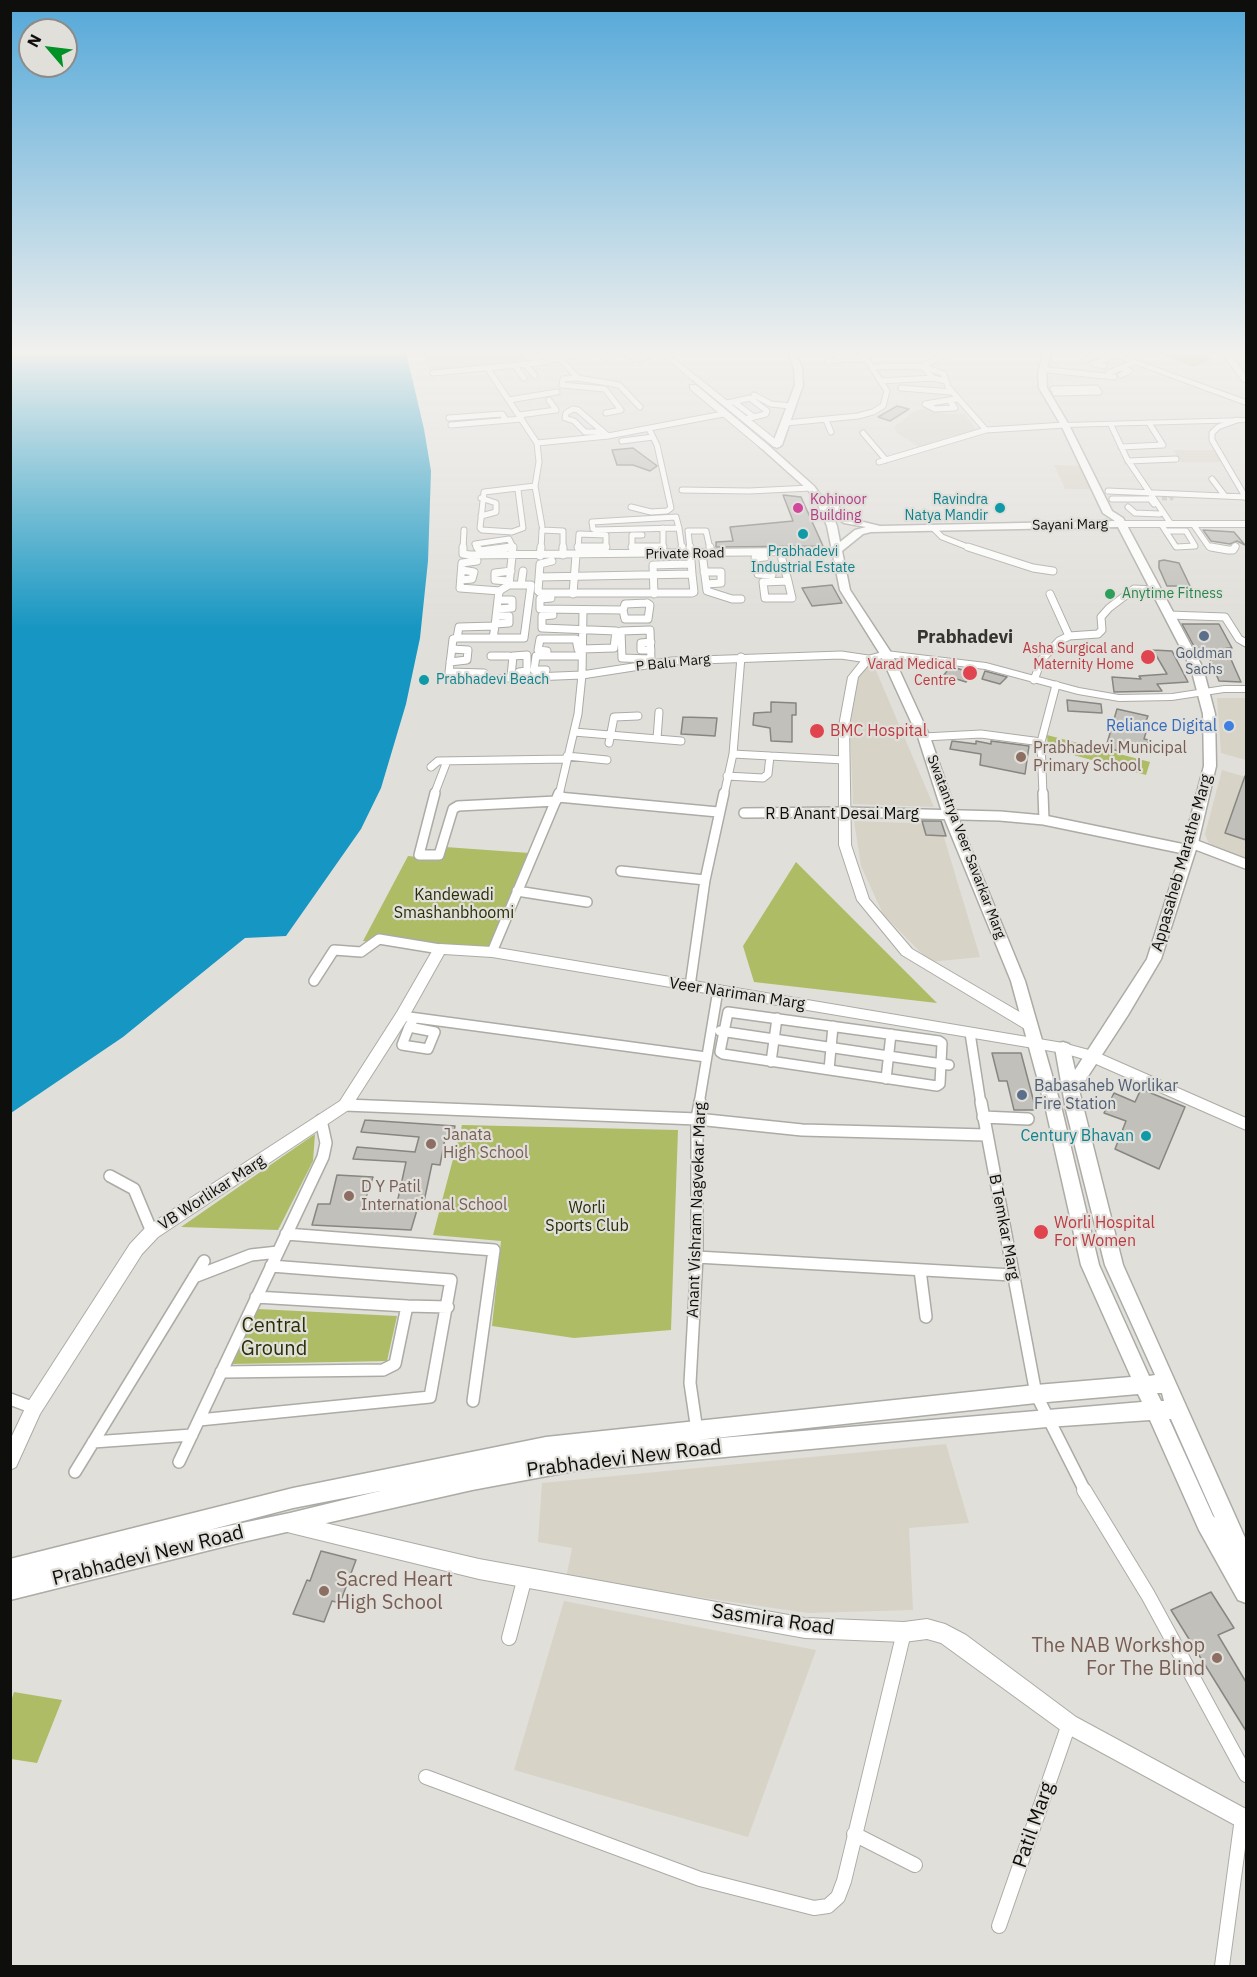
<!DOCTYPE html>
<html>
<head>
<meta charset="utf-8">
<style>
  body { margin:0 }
  #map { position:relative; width:1257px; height:1977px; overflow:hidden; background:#e1dfda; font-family:"IBM Plex Sans",sans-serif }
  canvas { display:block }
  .frame { position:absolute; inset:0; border:12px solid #0e0e0c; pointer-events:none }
  .north { position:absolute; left:18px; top:18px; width:60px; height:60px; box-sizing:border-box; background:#e1dfda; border:2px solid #8d8b88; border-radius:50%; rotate:298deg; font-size:16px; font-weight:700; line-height:24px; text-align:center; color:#0e0e0c }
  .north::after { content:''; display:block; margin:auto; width:21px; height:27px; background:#009226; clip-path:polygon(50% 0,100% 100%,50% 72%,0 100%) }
</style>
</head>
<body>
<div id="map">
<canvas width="1257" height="1977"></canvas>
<div class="frame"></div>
<div class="north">N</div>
</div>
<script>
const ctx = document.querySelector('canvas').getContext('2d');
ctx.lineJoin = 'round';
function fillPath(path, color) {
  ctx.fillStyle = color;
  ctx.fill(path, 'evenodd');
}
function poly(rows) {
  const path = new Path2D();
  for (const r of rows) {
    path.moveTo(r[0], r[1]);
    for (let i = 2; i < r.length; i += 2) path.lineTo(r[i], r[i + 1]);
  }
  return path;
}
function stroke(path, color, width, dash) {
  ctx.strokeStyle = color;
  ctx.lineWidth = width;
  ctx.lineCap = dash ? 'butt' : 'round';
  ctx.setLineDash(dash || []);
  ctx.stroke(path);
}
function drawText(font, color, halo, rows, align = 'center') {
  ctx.font = font + ' "IBM Plex Sans",sans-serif';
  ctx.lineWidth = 4.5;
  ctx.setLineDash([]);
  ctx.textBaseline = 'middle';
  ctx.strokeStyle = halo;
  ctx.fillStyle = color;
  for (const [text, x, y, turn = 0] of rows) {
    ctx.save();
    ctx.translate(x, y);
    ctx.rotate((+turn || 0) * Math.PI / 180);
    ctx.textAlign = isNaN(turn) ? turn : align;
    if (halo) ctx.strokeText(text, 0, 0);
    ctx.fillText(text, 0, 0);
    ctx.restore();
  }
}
fillPath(poly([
  [424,352,523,352,529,361,486,368,430,371],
  [925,408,948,414,965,414,977,431,952,436,919,447,897,433,894,427,913,412],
  [1173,450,1214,450,1222,462,1181,462],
  [1054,465,1083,466,1093,489,1065,489],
  [866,666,875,668,934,807,853,804,850,725,859,672],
  [1246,698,1246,760,1221,753,1217,698],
  [1222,770,1246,777,1246,860,1216,848,1208,842,1205,834],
  [854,821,940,824,980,957,930,962,883,914,861,866],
  [946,1444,969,1523,909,1528,913,1610,808,1613,566,1578,572,1548,538,1542,542,1483],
  [564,1601,816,1650,748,1837,514,1770]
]), '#d7d3c7');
fillPath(poly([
  [1157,352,1204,352,1211,360,1194,367,1155,353],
  [1047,735,1150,762,1146,775,1048,748],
  [445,847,529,853,486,956,363,941,408,856,437,859],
  [796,862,937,1003,754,982,743,946],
  [462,1125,678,1130,671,1330,574,1338,492,1326,501,1241,433,1235],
  [315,1134,313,1161,278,1230,181,1227],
  [258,1309,397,1316,387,1361,232,1364],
  [14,1692,62,1700,37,1763,11,1759,11,1701]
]), '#aebc65');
fillPath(poly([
  [11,352,406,352,424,429,431,471,428,561,420,638,406,704,381,788,361,829,286,936,245,938,123,1037,11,1113]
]), '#1696c2');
const building = poly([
  [897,406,909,409,890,421,878,417,897,406],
  [633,448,656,465,657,466,650,471,633,465,617,465,612,450,633,448],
  [783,495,801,497,823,546,716,547,716,542,733,541,730,527,793,521,783,495],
  [1203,530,1234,532,1245,545,1237,541,1230,544,1211,541,1203,530],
  [1164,560,1179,563,1190,586,1167,586,1159,568,1159,561,1164,560],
  [832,585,842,603,812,606,802,588,832,585],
  [1182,624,1219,624,1232,648,1226,648,1241,682,1219,681,1206,650,1196,650,1182,624],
  [1153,650,1172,651,1188,682,1157,684,1162,691,1114,692,1112,677,1141,679,1139,676,1167,674,1153,650],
  [950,667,953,667,972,673,966,682,944,675,950,667],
  [985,671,1007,677,1000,684,982,679,985,671],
  [1067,700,1101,704,1102,713,1068,711,1067,700],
  [771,702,796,703,796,715,792,715,792,742,771,741,770,728,753,725,754,713,771,712,771,702],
  [1117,709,1148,716,1146,721,1149,722,1144,739,1149,740,1146,748,1121,742,1118,751,1106,747,1117,709],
  [683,717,717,718,715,736,681,734,683,717],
  [952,741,976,744,976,741,991,744,991,741,1029,746,1025,774,980,765,981,754,950,749,952,741],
  [1245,776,1246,776,1246,840,1225,833,1245,776],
  [922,821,941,821,946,836,926,835,922,821],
  [992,1053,1021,1053,1036,1110,1014,1110,1007,1081,999,1081,992,1053],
  [1141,1089,1185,1107,1159,1169,1115,1149,1126,1121,1104,1113,1114,1093,1135,1102,1141,1089],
  [365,1120,455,1126,453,1138,445,1139,440,1165,432,1164,422,1211,417,1210,411,1230,312,1225,318,1204,330,1204,337,1175,373,1177,363,1206,396,1208,406,1162,353,1159,357,1147,415,1152,419,1137,361,1132,365,1120],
  [321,1551,356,1560,340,1603,332,1601,324,1622,293,1614,307,1580,310,1581,321,1551],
  [1211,1592,1234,1628,1218,1635,1246,1682,1246,1731,1171,1610,1211,1592]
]);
fillPath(building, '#c1c0bb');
stroke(building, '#878681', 1.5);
stroke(poly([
  [1162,498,1171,498,1171,494]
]), '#c1c0bb', 5, [5, 3]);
const streetFar4 = poly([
  [532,352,538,363],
  [598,352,606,358],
  [624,352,635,359,649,356,644,352],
  [841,352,846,360,867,358],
  [950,352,922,366,944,374,948,387,986,430],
  [1131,357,1140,352],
  [559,358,578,378,619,385,640,407],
  [1085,360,1103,352],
  [828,361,840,360,838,352],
  [525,364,535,376],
  [515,366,524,378],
  [1104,366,1094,364,1114,355],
  [873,367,922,366,933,378,946,381],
  [1121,368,1130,371,1121,375],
  [488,369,537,443,539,462,535,486,542,526],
  [1048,370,1114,377],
  [433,373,538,363,590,352],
  [1109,373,1134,362],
  [578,378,563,379,562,385,605,389,621,410,606,413],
  [881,381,933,378],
  [901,388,951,392],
  [1053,389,1096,388,1099,392,1055,393],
  [754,395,771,404,790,406],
  [509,400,557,392],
  [949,400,958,399],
  [949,400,955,408,935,409,925,404,949,400],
  [734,402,754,417],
  [727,403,750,398,767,411,766,414,746,419],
  [519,415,556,410,549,400],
  [449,418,502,414,506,420],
  [826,420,831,432],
  [1237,420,1218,427,1212,433,1212,440,1246,498],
  [786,423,858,416,873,412,883,406,887,391,862,352],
  [451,425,522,419],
  [1111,425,1127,459,1171,524],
  [599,432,585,432,574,421,565,418,566,413,573,409,578,410,608,436],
  [863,433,886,460],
  [622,441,653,437],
  [537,443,608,436,723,414],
  [1121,447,1163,445,1149,423],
  [1128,461,1176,459],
  [879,462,986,430,1065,425],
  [1212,479,1225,496],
  [518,490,523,528,512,532,482,530,480,528,484,492,535,486],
  [682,490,749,491,811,488],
  [1108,491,1246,497],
  [481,498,496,503,496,512,481,516],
  [1112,499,1150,499,1154,504],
  [631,507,651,512,667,511,671,508,657,445,649,429],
  [1128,507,1135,513,1160,514],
  [676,517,679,528,596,530,593,529,592,522,676,517],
  [1161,524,1176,547,1195,546,1186,531,1166,531],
  [1193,524,1209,547,1220,549],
  [663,528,663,549],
  [679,528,682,549],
  [933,528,942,537,973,549],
  [463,549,464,530],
  [478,549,475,544,509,539,513,547],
  [499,549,513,547],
  [541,549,542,530,563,531,563,549],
  [578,549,579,534,606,535,606,548,585,549],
  [632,549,632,535,642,535],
  [690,549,688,531,706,531,710,549],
  [1234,549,1236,546]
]);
const streetFar3 = poly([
  [463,547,463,554,470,555,836,551],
  [477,547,480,551,511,547],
  [563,547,563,555],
  [578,547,606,547],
  [632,547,663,547],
  [682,547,683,554],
  [710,547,711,553],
  [968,547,1033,568,1053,571],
  [1211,547,1228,550,1233,550,1235,547],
  [780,552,788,581],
  [702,553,707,591,732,599,741,599],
  [540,556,541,547],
  [765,557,755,558,758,574,772,575],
  [477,561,462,563,460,588,500,591],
  [552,561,540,564,538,591,541,593,692,593,694,592,692,574],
  [704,572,721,572,721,583,706,584],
  [539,577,692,574,690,547],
  [461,580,472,579,474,572,462,570],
  [509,581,495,580,495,573,511,571],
  [788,581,792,598,765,598,763,582,788,581],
  [509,585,513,547],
  [521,585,523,571],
  [573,594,576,555],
  [654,594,653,565,690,564],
  [1050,594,1069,636],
  [551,598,540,599,540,609,623,610],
  [647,603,650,605,648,619,625,619,623,610,625,604,647,603],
  [497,609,512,608,512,600,498,600],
  [553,615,542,616,542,628,616,631,614,648,582,649],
  [1169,615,1225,617,1239,639,1246,643],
  [495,624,509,623,509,616,496,616],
  [650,630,651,659,622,658,621,631,650,630],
  [457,638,453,639,449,672,484,673],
  [493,638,524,638,531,585,509,585,499,591,495,626],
  [493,638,457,638,459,627,495,626],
  [493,638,495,626],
  [651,642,641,643,641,650,651,650],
  [547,651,538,650,540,639,576,639,578,649],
  [491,656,509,656],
  [651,659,651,664],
  [450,662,467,660,468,650,452,649],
  [546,670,534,670,536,656,582,656],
  [511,677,513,656,527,655,527,671,519,672],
  [460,680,582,675,672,661,841,655,868,659],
  [1034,680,1042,659,1059,641,1069,636,1098,634,1102,630,1101,617,1109,608,1134,589,1155,590],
  [574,732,681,741],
  [924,737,981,734,1041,742],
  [657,739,659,712],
  [609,743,614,717,638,716],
  [733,754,844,760],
  [567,756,607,760],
  [431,767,438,761,567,759],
  [727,776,763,778,768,774,770,756],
  [434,795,447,761],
  [559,795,578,714,582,675,583,610],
  [724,795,733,754,741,657],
  [1043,795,1041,742,1056,685]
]);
const streetFar2 = poly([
  [435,793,419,855,439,855,453,809,458,806,556,801],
  [1043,793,1044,820],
  [558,797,718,812],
  [744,813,845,812,1000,816,1044,820,1189,850],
  [1191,843,1246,864],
  [621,871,705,880],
  [517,891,587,902],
  [492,952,559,793],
  [314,981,334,950,361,952,379,939,440,949],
  [690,986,705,880,724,793],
  [728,1012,939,1041,942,1043,940,1084,937,1086,723,1054,720,1052,728,1012],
  [402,1016,706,1057],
  [409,1027,435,1032,428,1049,402,1045,409,1027],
  [409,1027,414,1018],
  [720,1031,949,1065],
  [970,1033,981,1104],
  [771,1062,777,1018],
  [829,1070,833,1026],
  [886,1079,891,1034],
  [699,1104,718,990]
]);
const streetFar1 = poly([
  [981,1102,1036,1394,1085,1491],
  [345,1105,697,1119,802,1130,986,1135],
  [983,1117,1028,1119],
  [110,1176,134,1189,152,1232],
  [286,1234,494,1250,473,1401],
  [697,1257,1012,1275],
  [920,1270,926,1317],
  [194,1277,251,1255,278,1252],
  [407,1306,448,1307],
  [221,1372,383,1370,395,1364,407,1306,256,1297],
  [10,1399,34,1408],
  [199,1420,430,1397,451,1280,271,1266],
  [697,1431,690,1383,697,1257,697,1119,700,1102],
  [93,1442,192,1435],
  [179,1462,323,1157,326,1143,321,1120],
  [75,1472,204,1261]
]);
const street = poly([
  [1084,1490,1148,1595,1246,1775],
  [509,1638,525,1577],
  [426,1777,700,1879,814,1908,828,1906,838,1897,844,1881,904,1632],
  [854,1834,915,1865],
  [999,1926,1069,1724],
  [1222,1966,1242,1818]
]);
const secondary = poly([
  [658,352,666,352,780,443,780,447,774,447,658,352],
  [1102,352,1113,352,1246,400,1246,405,1102,352],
  [1221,352,1229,352,1246,375,1246,382,1243,382,1221,352],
  [690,385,696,385,768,445,768,449,762,449,690,389,690,385],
  [1246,418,1246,422,1065,427,1061,425,1065,423,1246,418],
  [1246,521,1246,527,1121,527,1116,524,1121,521,1246,521],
  [886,651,986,663,1079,688,1119,695,1172,694,1224,686,1246,686,1246,692,1224,692,1172,700,1119,701,1078,694,985,669,886,657,872,661,858,677,849,726,851,845,869,899,912,949,1035,1021,1037,1025,1035,1029,1025,1029,902,955,857,900,839,845,839,726,848,677,864,657,886,651],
  [440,944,492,947,1063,1043,1096,1052,1246,1118,1246,1130,1087,1060,1063,1053,492,957,444,954,407,1020,350,1109,158,1237,142,1254,40,1414,16,1467,10,1470,10,1440,28,1402,130,1244,146,1227,340,1101,397,1012,435,946,440,944],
  [291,1515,479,1559,805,1618,904,1622,927,1619,945,1624,966,1635,1076,1717,1246,1809,1246,1831,1062,1731,941,1643,927,1639,904,1642,805,1638,479,1579,291,1533,284,1531,282,1524,284,1517,291,1515]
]);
const primary = poly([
  [787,352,795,352,802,368,803,385,782,445,777,448,772,445,795,385,794,368,787,352],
  [1043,352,1051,352,1046,374,1047,388,1069,425,1112,511,1123,518,1203,668,1215,714,1216,766,1198,843,1161,959,1128,1015,1079,1090,1123,1265,1246,1540,1246,1569,1245,1569,1246,1603,1238,1600,1199,1530,1150,1420,1047,1427,574,1471,472,1490,238,1543,10,1600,10,1559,293,1488,546,1437,1036,1385,1131,1377,1081,1265,1046,1110,1011,981,943,815,918,737,880,654,840,590,827,526,818,505,808,490,760,447,768,445,814,486,828,505,837,526,840,542,855,530,866,527,844,523,834,517,826,499,831,496,836,499,842,513,851,519,880,526,1115,521,1103,513,1061,425,1039,388,1038,374,1043,352],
  [1118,527,1191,668,1203,714,1204,766,1184,843,1147,959,1075,1070,1069,1044,1063,1042,1057,1044,1055,1048,1066,1110,1105,1265,1155,1375,1149,1376,1099,1265,1062,1110,1025,981,957,815,930,737,892,654,850,590,842,551,863,534,871,532,1118,527],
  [1157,1393,1162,1393,1164,1401,1161,1401,1157,1393],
  [1138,1394,1142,1402,697,1440,1036,1403,1138,1394],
  [1169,1419,1171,1419,1215,1518,1213,1516,1169,1419],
  [380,1491,290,1513,209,1530,293,1508,380,1491]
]);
stroke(streetFar4, '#acaba6', 7);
stroke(streetFar3, '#acaba6', 9);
stroke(streetFar2, '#acaba6', 12);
stroke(streetFar1, '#acaba6', 14);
stroke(street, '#acaba6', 16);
stroke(secondary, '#acaba6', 2);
stroke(primary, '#acaba6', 3);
stroke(streetFar4, '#fff', 5);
stroke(streetFar3, '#fff', 7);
stroke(streetFar2, '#fff', 9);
stroke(streetFar1, '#fff', 11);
stroke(street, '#fff', 14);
fillPath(secondary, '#fff');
fillPath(primary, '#fff');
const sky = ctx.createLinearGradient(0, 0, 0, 629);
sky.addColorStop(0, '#54a8d9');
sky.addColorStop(0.56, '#f2f1ee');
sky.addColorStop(1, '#f2f1ee00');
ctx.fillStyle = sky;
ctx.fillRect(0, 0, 1257, 629);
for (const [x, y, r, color] of [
  [798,508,6,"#d1479c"],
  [1000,508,6,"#0f9aa8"],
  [803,534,6,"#0f9aa8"],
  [1110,594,6,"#2e9e5b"],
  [1204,636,6,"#5c6f8a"],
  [1148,657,8,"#e0444e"],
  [970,673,8,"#e0444e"],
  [424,680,6,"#0f9aa8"],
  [1229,726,6,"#3f7fe0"],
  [817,731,8,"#e0444e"],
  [1021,757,6,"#8d6e63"],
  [1022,1095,6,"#5c6f8a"],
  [1146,1136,6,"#0f9aa8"],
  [431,1144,6,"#8d6e63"],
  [349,1196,6,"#8d6e63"],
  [1041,1232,8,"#e0444e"],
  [324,1591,6,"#8d6e63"],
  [1217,1658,6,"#8d6e63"]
]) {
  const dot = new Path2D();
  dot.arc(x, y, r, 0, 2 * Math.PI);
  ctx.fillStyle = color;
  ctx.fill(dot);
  stroke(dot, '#e1dfda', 2);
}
drawText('14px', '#b23c85', '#e1dfda', [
  ["Kohinoor",810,500],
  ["Building",810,516]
], 'left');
drawText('14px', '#0d838f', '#e1dfda', [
  ["Ravindra",988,500],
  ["Natya Mandir",988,516],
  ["Prabhadevi",803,552,"center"],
  ["Industrial Estate",803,568,"center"],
  ["Prabhadevi Beach",436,680,"left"]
], 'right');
drawText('14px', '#0e0e0c', '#e1dfda', [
  ["Sayani Marg",1070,525,-1],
  ["Private Road",685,554,-1],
  ["P Balu Marg",673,663,-6],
  ["Swatantrya Veer Savarkar Marg",966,847,69]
]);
drawText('14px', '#27864d', '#e1dfda', [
  ["Anytime Fitness",1122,594]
], 'left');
drawText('14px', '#be3a42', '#e1dfda', [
  ["Asha Surgical and",1134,649],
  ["Maternity Home",1134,665],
  ["Varad Medical",956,665],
  ["Centre",956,681]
], 'right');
drawText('14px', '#4e5e75', '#e1dfda', [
  ["Goldman",1204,654],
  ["Sachs",1204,670]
]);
drawText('16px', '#366cbe', '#e1dfda', [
  ["Reliance Digital",1217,726]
], 'right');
drawText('16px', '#be3a42', '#e1dfda', [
  ["BMC Hospital",830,731],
  ["Worli Hospital",1054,1223],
  ["For Women",1054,1241]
], 'left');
drawText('16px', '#785e54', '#e1dfda', [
  ["Prabhadevi Municipal",1033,748],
  ["Primary School",1033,766],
  ["Janata",443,1135],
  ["High School",443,1153],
  ["D Y Patil",361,1187],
  ["International School",361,1205]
], 'left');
drawText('16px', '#0e0e0c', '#e1dfda', [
  ["R B Anant Desai Marg",842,814],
  ["Appasaheb Marathe Marg",1182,863,-74],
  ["Veer Nariman Marg",737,994,9],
  ["VB Worlikar Marg",212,1193,-33],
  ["Anant Vishram Nagvekar Marg",697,1210,-88],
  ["B Temkar Marg",1004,1227,79]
]);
drawText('16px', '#292e06', '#e1dfda', [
  ["Kandewadi",454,895],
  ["Smashanbhoomi",454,913],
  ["Worli",587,1208],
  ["Sports Club",587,1226]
]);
drawText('16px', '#4e5e75', '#e1dfda', [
  ["Babasaheb Worlikar",1034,1086],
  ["Fire Station",1034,1104]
], 'left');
drawText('16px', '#0d838f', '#e1dfda', [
  ["Century Bhavan",1134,1136]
], 'right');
drawText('bold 18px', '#353430', '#e1dfda', [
  ["Prabhadevi",965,638]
]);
drawText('20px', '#292e06', '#e1dfda', [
  ["Central",274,1326],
  ["Ground",274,1349]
]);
drawText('20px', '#0e0e0c', '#e1dfda', [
  ["Prabhadevi New Road",624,1459,-7],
  ["Prabhadevi New Road",148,1556,-14],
  ["Sasmira Road",773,1620,8],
  ["Patil Marg",1034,1825,-71]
]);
drawText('20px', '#785e54', '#e1dfda', [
  ["Sacred Heart",336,1580],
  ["High School",336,1603],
  ["The NAB Workshop",1205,1646,"right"],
  ["For The Blind",1205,1669,"right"]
], 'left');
</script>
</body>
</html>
